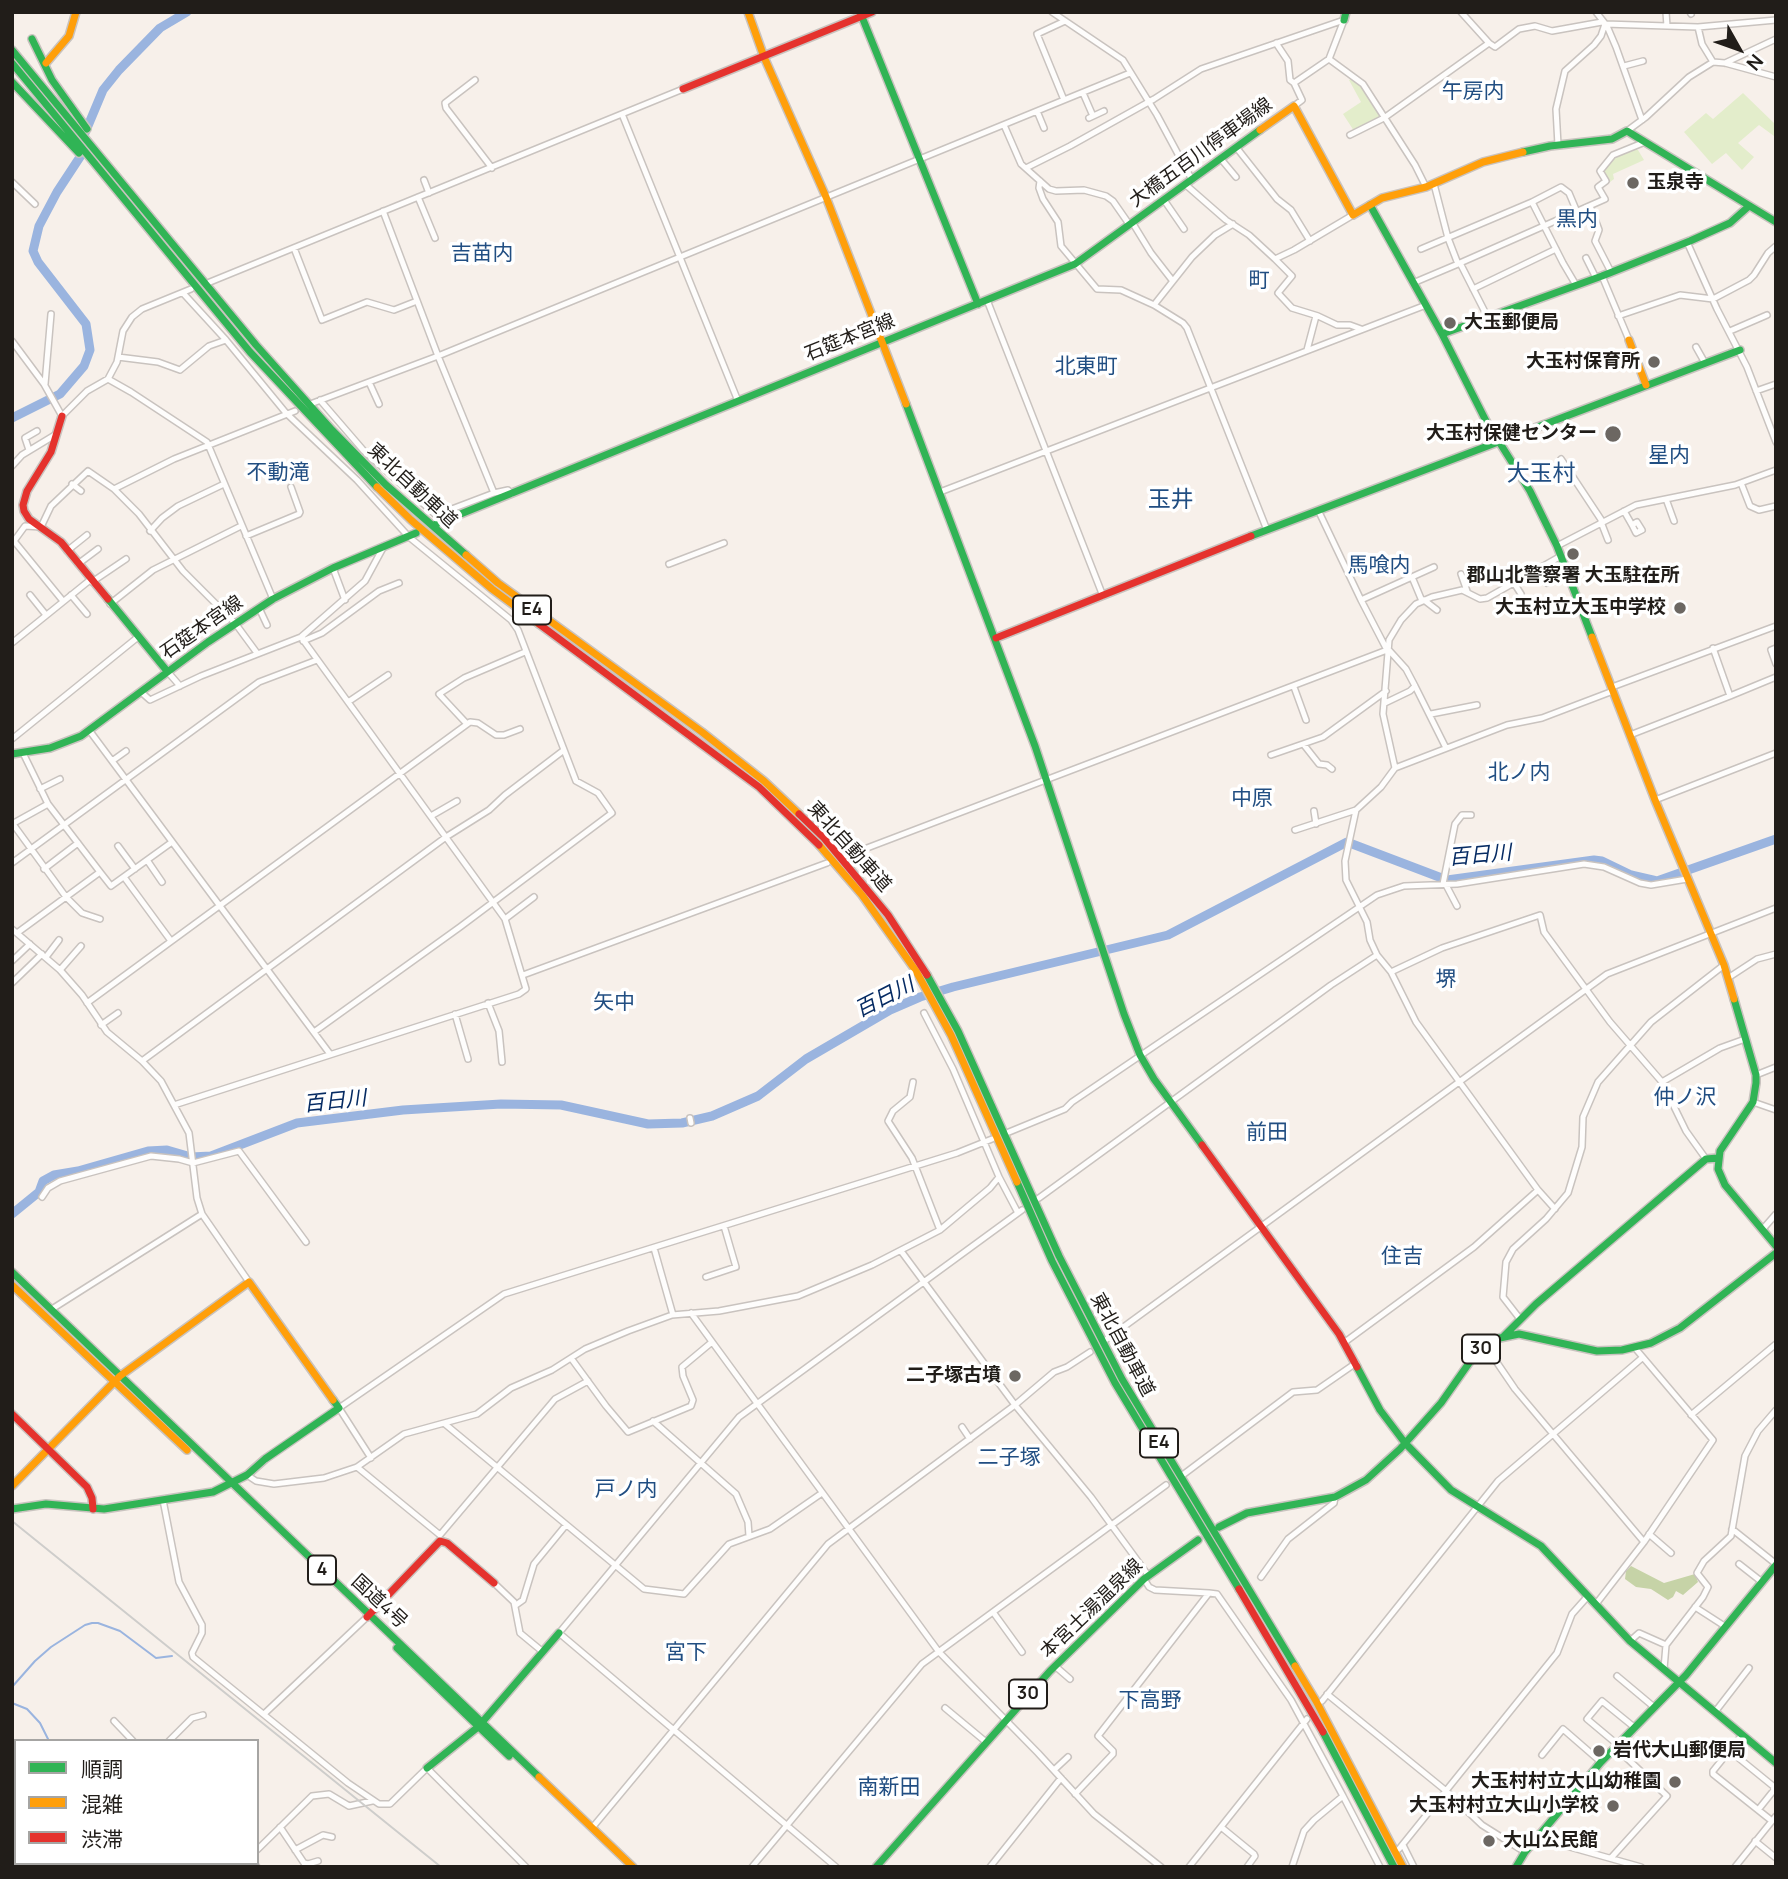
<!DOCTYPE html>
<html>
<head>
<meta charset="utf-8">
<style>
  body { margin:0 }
  #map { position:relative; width:1788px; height:1879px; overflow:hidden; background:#f7f0ea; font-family:Manrope,"Noto Sans JP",sans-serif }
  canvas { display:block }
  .frame { position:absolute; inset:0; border:14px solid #211d19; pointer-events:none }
  .legend { position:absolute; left:14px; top:1739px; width:245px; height:126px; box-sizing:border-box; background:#fff; border:2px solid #a6a5a3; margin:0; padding:9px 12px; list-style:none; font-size:21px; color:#211d19 }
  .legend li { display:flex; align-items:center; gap:14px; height:35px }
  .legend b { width:35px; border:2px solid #a6a5a3 }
  .north { position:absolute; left:1704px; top:14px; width:70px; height:70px; -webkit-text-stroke:5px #fff; paint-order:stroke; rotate:130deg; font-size:19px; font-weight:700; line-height:28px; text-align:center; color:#211d19 }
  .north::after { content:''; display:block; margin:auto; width:24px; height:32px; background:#211d19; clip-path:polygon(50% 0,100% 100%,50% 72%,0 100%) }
</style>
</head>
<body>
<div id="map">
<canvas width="1788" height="1879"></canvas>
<div class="frame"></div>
<ul class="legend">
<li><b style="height:9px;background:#30b455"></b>順調</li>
<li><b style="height:9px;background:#ff9f0a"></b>混雑</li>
<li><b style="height:9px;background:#e5322d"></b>渋滞</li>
</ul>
<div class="north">N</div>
</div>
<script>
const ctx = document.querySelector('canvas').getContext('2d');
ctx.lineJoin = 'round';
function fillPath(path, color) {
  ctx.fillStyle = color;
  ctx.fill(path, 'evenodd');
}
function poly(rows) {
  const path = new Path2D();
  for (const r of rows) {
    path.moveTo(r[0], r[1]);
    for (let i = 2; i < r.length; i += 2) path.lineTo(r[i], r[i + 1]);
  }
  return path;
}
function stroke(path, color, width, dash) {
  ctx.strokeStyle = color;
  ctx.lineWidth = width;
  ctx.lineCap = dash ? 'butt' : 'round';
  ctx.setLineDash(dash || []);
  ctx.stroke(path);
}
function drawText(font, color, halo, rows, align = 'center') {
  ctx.font = font + ' Manrope,"Noto Sans JP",sans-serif';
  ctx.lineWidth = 7;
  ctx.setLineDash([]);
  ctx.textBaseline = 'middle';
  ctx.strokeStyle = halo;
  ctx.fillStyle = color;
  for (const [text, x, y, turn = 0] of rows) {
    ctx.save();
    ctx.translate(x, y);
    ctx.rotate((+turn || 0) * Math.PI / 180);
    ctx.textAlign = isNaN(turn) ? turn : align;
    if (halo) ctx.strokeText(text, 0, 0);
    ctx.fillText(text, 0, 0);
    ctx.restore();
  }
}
fillPath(poly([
  [1352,79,1361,84,1382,118,1354,131,1343,114,1361,102,1349,80],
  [1743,93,1776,125,1776,134,1774,136,1759,125,1738,143,1754,157,1742,170,1726,153,1712,164,1684,132,1706,113,1713,119],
  [1633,147,1638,150,1644,160,1613,174,1614,179,1610,182,1602,171,1614,156]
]), '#e3edcb');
fillPath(poly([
  [1631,1566,1664,1583,1695,1574,1698,1582,1683,1595,1676,1591,1673,1597,1668,1600,1651,1589,1636,1587,1625,1579,1626,1571]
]), '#c6d3a7');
stroke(poly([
  [12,1687,35,1661,51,1647,85,1625,92,1623,98,1623,120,1631,156,1658,172,1656],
  [12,1703,27,1709,40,1723,49,1741],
  [184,1863,187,1867]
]), '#9ab4df', 2);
stroke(poly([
  [85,133,103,90,119,70,160,28,187,12],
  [12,418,60,394,84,366,90,350,86,324,38,262,33,251,39,226,57,192,80,157,82,147],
  [12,1214,39,1192,43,1181,54,1175,78,1171,148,1151,167,1150,191,1157,211,1156,297,1123,403,1110,501,1104,561,1105,648,1124,682,1123,712,1116,758,1096,806,1059,890,1010,920,997,953,987,1168,935,1347,842,1447,880,1594,860,1602,861,1631,875,1657,881,1776,839]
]), '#9ab4df', 9);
const street = poly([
  [1052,12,1123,60,1157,115,1192,180],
  [1461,12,1489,43],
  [1596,12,1607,26,1616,47,1642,120],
  [1666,12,1667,26],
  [1690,12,1691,14],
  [1698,27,1702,44,1713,62],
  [1276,43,1288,61,1290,80,1294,83],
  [1329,59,1363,84,1415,165,1426,187],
  [1725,63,1776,39],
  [1624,66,1643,61],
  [475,80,445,103,446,108,492,168],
  [1083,93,1093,116],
  [1064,100,1037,34,1065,21],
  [1294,106,1302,100,1294,83,1329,59,1344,20],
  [1037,111,1044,128],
  [622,114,738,401],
  [1089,118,1104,111],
  [1004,125,1021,164,1049,189,1056,191,1084,190,1106,196,1113,201,1129,224],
  [1627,131,1646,117,1689,77,1713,62,1725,63,1776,77],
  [1350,135,1384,118,1489,43,1495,47,1519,29,1535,26,1552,31,1602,22],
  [1558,145,1556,109,1565,71,1594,45,1601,36,1605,24,1698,27,1776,20],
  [1236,147,1277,199,1291,210,1310,241],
  [1221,159,1236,177],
  [1026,168,1070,146,1154,99,1201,69,1344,20],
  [424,180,429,193],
  [1040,181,1039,188,1043,199,1058,222,1061,246,1097,289,1121,290,1154,305,1183,323,1187,328,1267,530],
  [12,182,35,204],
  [1434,184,1448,238,1458,264,1460,263],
  [1186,185,1226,220,1249,235,1275,259,1294,250,1353,215],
  [418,197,435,238],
  [1164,200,1184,229],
  [1532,202,1561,187,1569,193,1577,212],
  [1590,206,1599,230,1595,241,1611,272],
  [383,211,438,356,494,493,508,490,512,494],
  [1132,222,1151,253,1172,280],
  [1687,242,1717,309,1747,367,1776,442],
  [294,248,322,320,367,302,394,310,417,301],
  [1421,249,1532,202,1563,263,1576,285],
  [1586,258,1596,278],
  [1275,259,1292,276,1278,293,1292,308,1318,316,1337,325,1350,325,1361,329],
  [1602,276,1629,340],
  [210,282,683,89],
  [1413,283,1458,264],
  [1473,289,1556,249],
  [183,293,226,340,286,413,357,480,409,537,511,620,518,630,576,781,598,793,612,813,460,927,314,1032],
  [987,300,1103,596],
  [1154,305,1192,257,1215,235,1233,224],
  [1487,316,1460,263,1605,199,1598,187,1606,181,1600,171,1613,155,1645,142],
  [1618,316,1680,295,1713,299,1749,280,1754,275,1768,253,1776,246],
  [1730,331,1767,315],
  [12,341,44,384,62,416,87,391,108,379,117,362,123,331,132,317,142,309,191,289],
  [1696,347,1705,363],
  [1307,350,1316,316],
  [118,357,158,362,180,370,209,346,226,340],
  [108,379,131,392,207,442,273,599],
  [369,382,379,404],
  [45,384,51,314],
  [1756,391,1776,384],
  [320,400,364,451,436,515,494,493],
  [313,403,438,356,1130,73],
  [29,450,25,438,37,431],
  [1561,459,1602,521],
  [12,466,22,455,55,435],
  [1741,483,1750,506,1759,510,1776,506],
  [72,484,81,491],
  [114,489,174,459,295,411],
  [940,492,1426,305],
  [1666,499,1674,521],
  [1624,511,1632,525,1636,533,1642,530,1637,522,1632,525],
  [1319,512,1361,600,1387,650],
  [1601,522,1608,540],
  [150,531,162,518,178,506,224,484],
  [246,536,299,514,300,512,291,487],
  [1557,546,1636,505,1735,485,1776,470],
  [67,551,87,535],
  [78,564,98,549],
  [669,564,724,543],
  [333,568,345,600],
  [1539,569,1547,583],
  [1461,574,1467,591],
  [1412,577,1422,601],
  [92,582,126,559],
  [1514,583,1521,594],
  [30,595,46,615],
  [71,595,87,614],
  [1361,600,1434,567],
  [1424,600,1437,610],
  [63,601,14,541,25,526,41,527,51,506,88,471,114,489,139,514,183,571,235,623,257,653],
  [110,604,153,570,241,526],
  [259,608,267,625],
  [303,641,322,633,379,591,399,583],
  [12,643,90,580],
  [1776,648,1771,650,1776,664],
  [167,671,180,686],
  [1415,686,1446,748],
  [1294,687,1306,720],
  [1612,687,1776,626],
  [141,692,150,700,201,676,301,637,365,581,384,546],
  [1730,696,1776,677],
  [348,702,388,675],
  [1385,703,1410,691,1415,686,1406,669,1387,648],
  [1431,714,1477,705],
  [467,724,439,694,464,678,525,652],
  [89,730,330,1054],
  [1630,735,1730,696,1713,648],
  [12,739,138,637],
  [1304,745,1319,764,1327,765,1332,769],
  [23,753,48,804,100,872],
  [1271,755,1323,737,1386,691],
  [112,761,126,751],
  [1395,768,1383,714,1389,640,1401,620,1416,604,1432,597,1462,590,1480,599,1487,598,1561,556],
  [40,789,60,779],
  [1655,800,1776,753],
  [1356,810,1345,861,1346,880,1367,922,1370,940,1377,955,1391,972,1416,1022,1538,1190,1555,1209],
  [1314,811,1316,824],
  [431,816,457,801],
  [12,824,48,804],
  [13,824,66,897,82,913,100,919],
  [1295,830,1356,810,1381,787,1395,768,1507,725,1542,718,1613,691],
  [118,846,135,869],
  [846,856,1387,650],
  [147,860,162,882],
  [12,863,259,682,317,660],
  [44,869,78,843],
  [124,877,171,941],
  [1443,884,1455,824,1462,815,1471,815],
  [1446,885,1457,906],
  [505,919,534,897],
  [12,929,60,970,82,995,107,1032,142,1061,161,1081,189,1133,197,1198,202,1214,249,1282],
  [17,933,100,872,111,886,172,842],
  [46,957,59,940],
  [12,961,30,944],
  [60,970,81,946],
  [1391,972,1442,948,1540,915,1544,932,1610,1022,1662,1082,1686,1131,1706,1159],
  [523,975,827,863],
  [1728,978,1757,959,1776,954],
  [12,983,42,954],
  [87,1003,470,722,478,723,496,735,504,735,520,729],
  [488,1003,499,1031,502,1062],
  [455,1014,468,1059],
  [101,1025,118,1013],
  [142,1061,446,837,489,810,505,795,564,750],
  [1756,1075,1776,1067],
  [913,1082,910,1097,893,1111,888,1121,912,1158,940,1230],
  [1662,1082,1720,1048,1745,1039],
  [1753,1102,1776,1110],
  [174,1105,519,994,526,989,505,919,301,637],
  [690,1118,691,1123],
  [1009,1132,1065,1109,1072,1102,1377,895,1404,886,1457,884,1584,864,1604,867,1640,883,1651,885,1687,879],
  [999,1177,1018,1213],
  [42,1197,48,1188,60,1181,151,1156,179,1159,193,1163,239,1151,306,1242],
  [1039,1198,1331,985,1377,955],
  [1762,1230,1776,1214],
  [654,1248,673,1315],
  [901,1251,1015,1405,1091,1497,1148,1575],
  [706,1277,736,1267,724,1226],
  [52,1309,202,1214],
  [691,1313,939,1652,1038,1753,1094,1814,1161,1867],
  [1520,1319,1503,1297,1506,1262,1513,1249,1546,1219,1568,1193,1582,1147,1583,1117,1598,1082,1651,1022,1724,965],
  [1107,1339,1607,974,1776,908],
  [1345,1342,1474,1247,1538,1190],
  [1485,1345,1515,1389,1644,1542],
  [571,1358,606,1406,628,1432,691,1406,693,1400,683,1376,682,1367,712,1342],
  [1691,1415,1776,1344],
  [653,1421,736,1494,748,1522,749,1536],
  [445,1424,644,1589,684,1594,729,1544,770,1529,822,1493],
  [962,1427,970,1439],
  [371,1458,339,1408,504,1294,957,1153,992,1139],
  [357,1467,440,1535,555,1399,588,1381],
  [1184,1474,1293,1392,1317,1390,1356,1363],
  [247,1475,256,1481,274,1484,324,1478,357,1467,404,1434,477,1414,511,1388,552,1370,585,1349,628,1331,672,1315,719,1311,798,1296,872,1265,940,1230,990,1188,999,1177,953,1069,924,1013],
  [163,1500,179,1582,202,1625,202,1633,192,1653,193,1657,348,1783,379,1804,390,1804,427,1768,526,1867],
  [1732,1529,1776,1564],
  [1649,1534,1671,1553],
  [1739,1564,1762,1582],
  [1261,1577,1288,1539,1334,1503,1335,1497],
  [1144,1579,1149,1587,1155,1590,1209,1593],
  [494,1583,514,1602,520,1633,543,1652],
  [1596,1604,1644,1542,1713,1440,1635,1348],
  [516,1605,523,1600,534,1564,566,1525],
  [1695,1607,1726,1627],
  [993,1612,1022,1652],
  [1630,1641,1639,1633,1666,1645,1703,1597,1708,1587,1697,1573,1704,1561,1731,1536,1745,1456,1758,1431,1776,1410],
  [1055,1666,1070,1679],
  [1664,1669,1666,1645],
  [1617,1676,1654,1707],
  [1327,1694,1445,1790,1482,1825,1525,1852],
  [1322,1701,1498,1481,1642,1358],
  [945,1708,986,1742],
  [1715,1712,1749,1668],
  [264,1714,366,1618],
  [114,1721,133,1741],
  [1742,1735,1713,1771,1713,1774,1772,1821],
  [169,1741,192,1718,203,1715],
  [1618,1745,1587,1719,1602,1701,1634,1727],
  [1730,1751,1773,1786,1774,1790,1758,1810],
  [1542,1755,1563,1729,1601,1762],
  [1054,1770,1068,1757],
  [1075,1794,1113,1754,1113,1751,1098,1736,1209,1593,1217,1594,1291,1700,1343,1796,1314,1820,1304,1831,1292,1867],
  [1343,1796,1380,1867],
  [280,1827,304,1863,308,1864,318,1861],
  [1221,1827,1254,1854,1255,1856,1247,1867],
  [592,1828,828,1544,1015,1405,1054,1372,1067,1367,1090,1352],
  [1538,1838,1641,1867],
  [1755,1841,1776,1858],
  [1403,1845,1414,1867],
  [1399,1849,1557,1653,1572,1614,1588,1596],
  [257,1850,312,1796,329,1794,349,1806,372,1801],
  [295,1850,323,1835,332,1837],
  [1611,1858,1667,1796,1615,1747],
  [254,1863,257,1867],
  [240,1867,243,1863],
  [752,1867,922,1664,1166,1485],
  [836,1867,559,1633,739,1417,1022,1210],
  [990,1867,1061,1778],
  [1189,1867,1307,1719],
  [1735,1867,1776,1816]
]);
const fast = poly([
  [860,12,978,304],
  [1344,20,1346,12],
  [32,39,52,80,87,129],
  [12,50,256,345,332,430,386,485,466,555],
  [12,63,250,352,377,487],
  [12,82,79,153],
  [1523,152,1550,146,1612,139,1627,131,1776,222],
  [1370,205,1442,334,1486,421,1530,491,1557,546,1592,637],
  [1442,334,1602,276,1690,241,1730,223,1749,206],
  [906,404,1035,746,1124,1014,1140,1055,1154,1079,1202,1145],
  [436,524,1075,264,1260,130],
  [1251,536,1740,350],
  [108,599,167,671],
  [12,754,50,748,81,736,208,642,273,599,333,568,416,533],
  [927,975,958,1031,1059,1256,1122,1379,1295,1666],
  [1734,999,1756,1075,1756,1083,1753,1102,1720,1151,1718,1169,1725,1185,1776,1246],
  [1017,1182,1052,1261,1115,1383,1239,1589],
  [12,1272,539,1777],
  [1504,1336,1536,1304,1706,1159,1718,1158],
  [1357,1367,1380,1410,1405,1443,1451,1490,1541,1546,1630,1641,1776,1763],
  [12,1509,46,1504,104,1509,213,1492,247,1475,265,1459,339,1408,333,1400],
  [1219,1527,1247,1513,1335,1497,1366,1480,1400,1449,1441,1403,1474,1356,1495,1339,1519,1334,1597,1351,1622,1350,1651,1343,1680,1328,1776,1253],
  [397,1648,509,1756],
  [1323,1732,1394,1867],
  [427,1768,478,1727,559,1633],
  [876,1867,1050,1671,1144,1579,1198,1540],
  [1516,1867,1525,1852,1601,1762,1686,1675,1776,1565]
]);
const slow = poly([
  [748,12,764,57,826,197,906,404],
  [46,63,69,36,76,12],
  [1260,130,1294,106,1353,215,1382,198,1426,187,1483,162,1523,152],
  [1629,340,1646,385],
  [377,487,411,520,492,589,539,624],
  [466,555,498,583,702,732,764,781,799,814],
  [1592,637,1655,800,1724,965,1734,999],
  [819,845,862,895,916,971,951,1035,1017,1182],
  [12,1285,187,1450],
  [12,1486,120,1376,249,1282,333,1400],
  [1295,1666,1316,1701,1403,1867],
  [539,1777,633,1867]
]);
const jam = poly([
  [683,89,872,12],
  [62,416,51,452,27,491,23,505,24,511,29,519,61,542,108,599],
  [539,624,759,787,819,845],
  [996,638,1251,536],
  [799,814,824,838,888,915,927,975],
  [1202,1145,1339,1334,1357,1367],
  [12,1414,87,1487,92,1498,93,1509],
  [1239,1589,1323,1732],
  [367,1617,440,1541,447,1543,494,1583],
  [12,1840,16,1842],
  [47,1863,53,1867]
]);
stroke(street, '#c9c3bf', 8);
stroke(fast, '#c9c3bf', 10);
stroke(slow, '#c9c3bf', 10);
stroke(jam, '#c9c3bf', 10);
stroke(street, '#fefdfc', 5);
stroke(fast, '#30b455', 7);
stroke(slow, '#ff9f0a', 7);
stroke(jam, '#e5322d', 7);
stroke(poly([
  [12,1521,441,1867]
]), '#cecdcb', 2);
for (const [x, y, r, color] of [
  [1633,183,7,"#6c6762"],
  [1450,323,7,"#6c6762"],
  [1654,362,7,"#6c6762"],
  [1613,434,9,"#6c6762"],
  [1573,554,7,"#6c6762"],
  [1680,608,7,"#6c6762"],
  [1015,1376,7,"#6c6762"],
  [1599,1751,7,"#6c6762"],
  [1675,1782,7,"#6c6762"],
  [1613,1806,7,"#6c6762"],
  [1489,1841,7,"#6c6762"]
]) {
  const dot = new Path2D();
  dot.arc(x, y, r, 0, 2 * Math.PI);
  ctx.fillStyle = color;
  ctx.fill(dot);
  stroke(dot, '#fff', 2.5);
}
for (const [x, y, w] of [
  [532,610,38],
  [1481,1349,38],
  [1159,1443,38],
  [322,1570,28],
  [1028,1694,38]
]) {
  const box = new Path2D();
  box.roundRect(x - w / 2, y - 14.5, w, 29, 5);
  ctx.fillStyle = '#fff';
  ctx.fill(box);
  stroke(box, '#211d19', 2);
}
drawText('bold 18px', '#211d19', null, [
  ["E4",532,610],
  ["30",1481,1349],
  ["E4",1159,1443],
  ["4",322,1570],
  ["30",1028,1694]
]);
drawText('19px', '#211d19', '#fff', [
  ["大橋五百川停車場線",1201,153,-36],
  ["石筵本宮線",850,338,-22],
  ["東北自動車道",412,486,43],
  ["石筵本宮線",202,628,-35],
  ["東北自動車道",849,847,48],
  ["東北自動車道",1122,1345,62],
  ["国道4号",379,1602,43],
  ["本宮土湯温泉線",1092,1609,-44]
]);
drawText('bold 19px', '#211d19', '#fff', [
  ["玉泉寺",1647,183,"left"],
  ["大玉郵便局",1464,323,"left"],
  ["大玉村保育所",1640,362],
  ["大玉村保健センター",1597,434],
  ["郡山北警察署 大玉駐在所",1573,576,"center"],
  ["大玉村立大玉中学校",1666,608],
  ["二子塚古墳",1001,1376],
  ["岩代大山郵便局",1613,1751,"left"],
  ["大玉村村立大山幼稚園",1661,1782],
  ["大玉村村立大山小学校",1599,1806],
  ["大山公民館",1503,1841,"left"]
], 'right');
drawText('21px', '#214e82', '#fff', [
  ["午房内",1473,92],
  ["黒内",1577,220],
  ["吉苗内",482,254],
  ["町",1259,281],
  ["北東町",1086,367],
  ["星内",1669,456],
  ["不動滝",278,473],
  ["馬喰内",1379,566],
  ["北ノ内",1519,773],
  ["中原",1252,799],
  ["堺",1446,980],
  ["矢中",614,1003],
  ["仲ノ沢",1685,1098],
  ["前田",1267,1133],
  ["住吉",1402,1257],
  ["二子塚",1009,1458],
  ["戸ノ内",626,1490],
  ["宮下",686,1653],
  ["下高野",1150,1701],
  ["南新田",889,1788]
]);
drawText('italic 21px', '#062b63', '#fff', [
  ["百日川",1480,856,-5],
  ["百日川",885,998,-27],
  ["百日川",335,1102,-6]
]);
drawText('23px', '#214e82', '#fff', [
  ["大玉村",1541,475],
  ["玉井",1171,501]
]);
</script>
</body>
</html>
